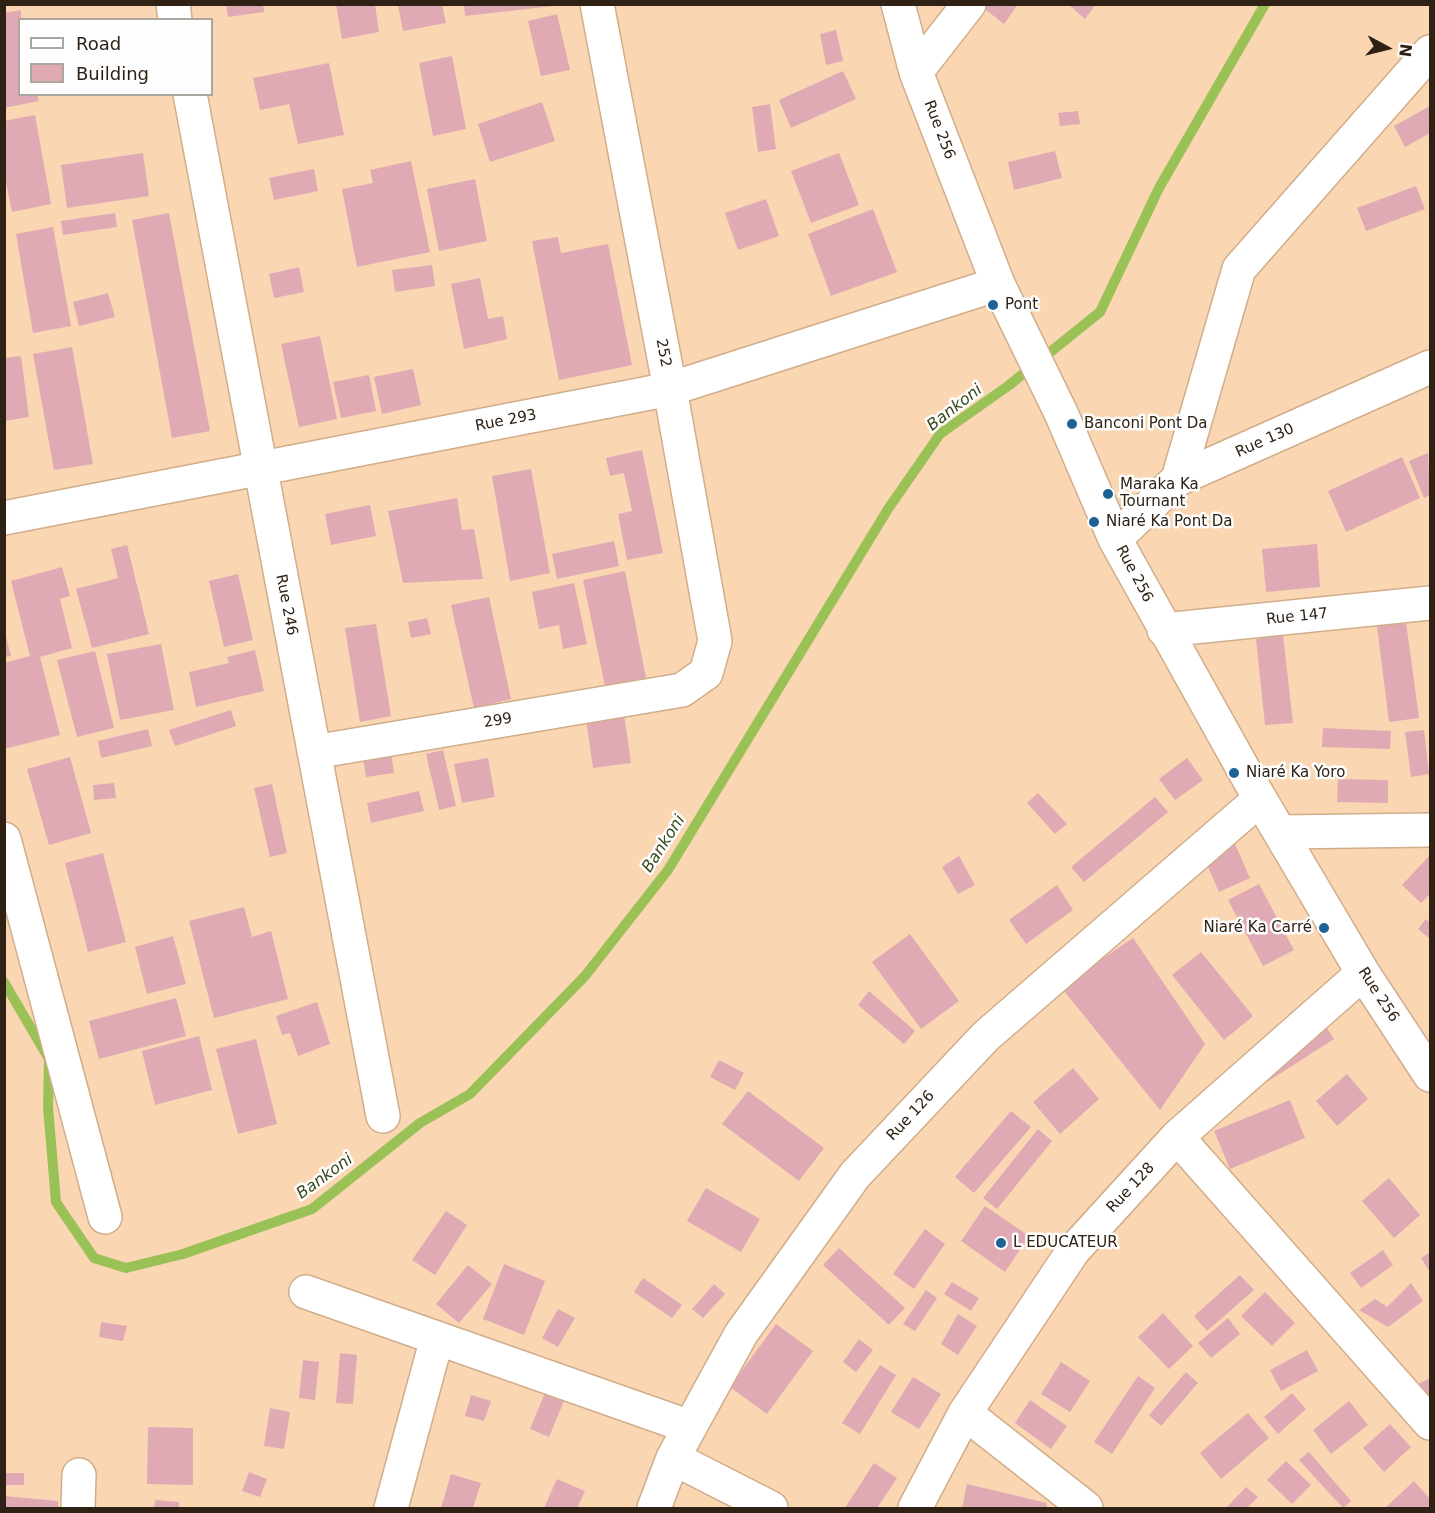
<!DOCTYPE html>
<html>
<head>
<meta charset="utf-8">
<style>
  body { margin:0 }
  #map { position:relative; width:1435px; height:1513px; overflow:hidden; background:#fbd6b2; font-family:"DejaVu Sans",sans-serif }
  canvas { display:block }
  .frame { position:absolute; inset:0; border:6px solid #2f2114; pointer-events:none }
  .legend { position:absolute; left:18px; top:18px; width:195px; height:78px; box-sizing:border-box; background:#fefefe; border:2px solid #aba6a0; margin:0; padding:8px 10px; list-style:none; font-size:18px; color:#2f2114 }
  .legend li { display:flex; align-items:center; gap:12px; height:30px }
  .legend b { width:30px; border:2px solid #aba6a0 }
  .north { position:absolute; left:1357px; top:18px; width:60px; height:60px; -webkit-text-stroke:4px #fefefe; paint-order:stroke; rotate:97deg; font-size:16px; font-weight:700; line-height:24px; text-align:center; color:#2f2114 }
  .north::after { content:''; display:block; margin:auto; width:21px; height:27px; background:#2f2114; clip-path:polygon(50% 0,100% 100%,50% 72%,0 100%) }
</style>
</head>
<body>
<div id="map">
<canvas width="1435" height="1513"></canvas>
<div class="frame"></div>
<ul class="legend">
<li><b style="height:8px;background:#fff"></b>Road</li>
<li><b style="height:16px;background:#dfaab4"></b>Building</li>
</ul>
<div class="north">N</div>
</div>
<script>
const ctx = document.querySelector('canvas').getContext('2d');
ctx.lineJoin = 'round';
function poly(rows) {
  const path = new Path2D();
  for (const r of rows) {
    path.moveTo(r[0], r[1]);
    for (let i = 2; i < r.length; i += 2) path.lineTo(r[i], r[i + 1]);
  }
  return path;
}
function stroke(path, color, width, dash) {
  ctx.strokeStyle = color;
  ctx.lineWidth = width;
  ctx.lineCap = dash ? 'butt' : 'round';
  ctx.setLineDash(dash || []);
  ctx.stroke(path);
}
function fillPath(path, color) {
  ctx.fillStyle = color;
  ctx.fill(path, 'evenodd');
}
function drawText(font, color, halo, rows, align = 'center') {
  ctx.font = font + ' "DejaVu Sans",sans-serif';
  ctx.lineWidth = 5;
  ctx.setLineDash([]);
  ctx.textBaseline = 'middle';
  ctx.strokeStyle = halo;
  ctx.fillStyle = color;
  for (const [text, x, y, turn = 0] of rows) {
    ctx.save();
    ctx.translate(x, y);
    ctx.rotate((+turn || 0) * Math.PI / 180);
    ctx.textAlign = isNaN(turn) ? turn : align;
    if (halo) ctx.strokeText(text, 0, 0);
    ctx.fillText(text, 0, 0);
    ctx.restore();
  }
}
stroke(poly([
  [4,982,49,1059,48,1107,56,1202,94,1258,126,1268,183,1254,312,1209,420,1123,470,1094,585,976,668,870,888,509,940,434,1008,386,1100,312,1159,188,1265,4]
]), '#9ac156', 10);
fillPath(poly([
  [226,4,263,4,264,12,228,17],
  [336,4,375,4,379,32,342,39],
  [464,4,554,4,554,6,465,16],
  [984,4,1018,4,1004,24,982,7],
  [1068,4,1096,4,1085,19],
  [398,5,442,5,446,23,403,31],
  [21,10,20,94,37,94,39,101,4,108,4,13],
  [557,14,570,70,541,76,528,21],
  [836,30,843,61,826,65,820,34],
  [452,56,466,129,433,136,419,63],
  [329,63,344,135,298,144,289,104,260,110,253,78],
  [843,71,856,99,791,128,779,100],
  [542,102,555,141,490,162,478,124],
  [770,104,776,149,758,152,752,107],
  [1430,106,1430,133,1405,147,1394,126],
  [1078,111,1080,124,1060,126,1058,113],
  [35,115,51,204,12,212,4,172,4,121],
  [1055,151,1062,178,1014,190,1008,162],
  [143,153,149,196,67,208,61,165],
  [839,153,859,205,811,223,791,171],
  [411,161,430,252,357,267,342,189,373,183,370,170],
  [314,169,318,191,274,200,269,178],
  [475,179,487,241,439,251,427,189],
  [1416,186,1425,209,1366,231,1357,208],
  [766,199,779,236,738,250,725,213],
  [873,209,897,272,831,296,808,234],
  [115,213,117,227,63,235,61,221],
  [169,213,210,431,172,438,132,220],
  [53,227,71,326,33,333,16,234],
  [558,237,561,253,608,244,632,365,559,380,532,241],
  [432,265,435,286,395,292,392,270],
  [299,267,304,292,274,298,269,274],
  [480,278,488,319,503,316,507,339,464,349,451,284],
  [108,293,115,317,79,326,73,302],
  [320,336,337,419,299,427,281,344],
  [72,347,93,464,54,470,33,354],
  [21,356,29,417,4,421,4,358],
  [413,369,421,405,382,414,374,377],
  [369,375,376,411,341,418,333,382],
  [642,450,663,553,627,560,618,514,632,511,624,473,610,476,606,458],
  [1428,453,1430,495,1424,498,1409,461],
  [1402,457,1420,498,1346,532,1328,491],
  [531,469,550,573,510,581,492,476],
  [457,498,462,530,474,529,483,579,403,583,388,511],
  [370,505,376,536,331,545,325,514],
  [614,541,619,566,557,579,552,554],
  [1317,544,1320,587,1266,592,1262,549],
  [127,545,149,634,92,648,76,589,118,578,111,549],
  [62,567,70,596,60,599,72,648,40,657,60,735,4,749,4,663,30,656,11,581],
  [625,571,647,683,606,691,583,580],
  [238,574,253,640,224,647,209,581],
  [574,583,587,644,563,649,559,625,539,629,532,592],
  [489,597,511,699,474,708,451,605],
  [427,618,431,634,411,638,408,622],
  [1406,622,1419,718,1389,722,1377,626],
  [376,624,391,716,360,722,345,628],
  [5,633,11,656,4,657,4,634],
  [1283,635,1293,723,1265,725,1256,639],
  [161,644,174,710,120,720,107,654],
  [255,650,264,691,196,707,189,672,229,663,227,657],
  [95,651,114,728,77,737,57,660],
  [231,710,236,726,175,746,169,730],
  [624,714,631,763,593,768,586,719],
  [1323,728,1391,731,1390,749,1322,747],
  [148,729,152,746,101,758,98,741],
  [1424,730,1429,774,1411,777,1405,732],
  [443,750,456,806,439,810,426,754],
  [391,753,394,773,366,777,363,757],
  [70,757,91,833,49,845,27,769],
  [488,758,495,797,462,803,454,764],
  [1187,758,1203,780,1175,800,1159,779],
  [1338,779,1388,780,1388,803,1337,802],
  [114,783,116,798,94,800,93,785],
  [272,784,287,853,270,857,254,788],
  [419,791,424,811,371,823,367,803],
  [1038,793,1067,824,1055,834,1027,803],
  [1155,797,1168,812,1084,882,1071,867],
  [1235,844,1250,878,1219,892,1204,858],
  [103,853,126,942,88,952,65,863],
  [1430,855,1430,894,1421,903,1402,885],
  [959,856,975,885,958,894,942,867],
  [1259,884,1294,950,1263,966,1228,900],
  [1057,885,1073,910,1026,944,1009,920],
  [244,907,252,937,271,931,288,999,214,1018,189,921],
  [1426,919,1430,923,1430,939,1418,929],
  [910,934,959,1001,921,1029,872,962],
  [173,936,186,984,147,994,135,947],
  [1133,938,1205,1044,1160,1110,1061,987],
  [1201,952,1253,1016,1224,1040,1172,975],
  [869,991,915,1031,904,1044,858,1005],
  [176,998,186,1036,99,1059,89,1021],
  [317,1002,330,1044,298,1056,290,1033,282,1035,276,1016],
  [1326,1027,1334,1039,1267,1082,1260,1072],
  [199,1036,212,1090,155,1105,142,1051],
  [256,1039,277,1124,238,1134,216,1049],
  [719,1060,744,1073,735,1090,710,1077],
  [1073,1068,1099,1099,1060,1134,1033,1102],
  [1347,1074,1368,1099,1337,1126,1316,1101],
  [748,1091,824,1148,799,1181,722,1124],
  [1290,1100,1305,1138,1230,1169,1214,1131],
  [1011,1111,1031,1127,974,1193,955,1177],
  [1038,1129,1052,1141,997,1209,983,1198],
  [1389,1178,1420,1215,1394,1238,1362,1201],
  [706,1188,760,1219,741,1252,687,1221],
  [985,1206,1029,1236,1005,1272,961,1241],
  [446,1211,467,1225,435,1275,412,1260],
  [925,1229,945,1244,914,1289,893,1274],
  [839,1248,905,1308,889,1325,823,1265],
  [1383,1250,1393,1265,1361,1288,1350,1273],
  [1430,1252,1430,1272,1421,1258],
  [504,1264,545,1281,524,1335,483,1319],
  [468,1265,492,1284,459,1323,436,1304],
  [1240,1275,1254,1290,1207,1331,1194,1316],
  [643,1278,682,1305,672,1318,634,1292],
  [952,1282,979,1298,971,1311,944,1294],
  [1411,1283,1423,1301,1388,1327,1359,1310,1375,1299,1387,1307],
  [714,1284,725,1294,703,1318,692,1309],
  [926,1290,937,1298,915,1331,903,1324],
  [1265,1292,1295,1323,1272,1346,1241,1316],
  [558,1309,575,1318,558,1347,542,1338],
  [1163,1313,1193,1346,1169,1369,1138,1337],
  [958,1314,977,1326,958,1355,941,1344],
  [1228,1318,1240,1334,1211,1358,1198,1343],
  [101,1322,127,1326,123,1341,99,1337],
  [776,1324,813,1351,767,1414,730,1387],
  [859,1339,873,1350,856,1372,843,1362],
  [1307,1350,1318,1371,1281,1391,1270,1370],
  [340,1353,357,1355,353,1404,336,1403],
  [303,1360,319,1362,315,1400,299,1398],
  [1061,1362,1090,1381,1070,1412,1041,1394],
  [880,1365,896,1375,860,1434,842,1423],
  [1186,1372,1198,1383,1161,1426,1149,1415],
  [1138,1376,1155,1388,1112,1454,1094,1442],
  [913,1377,941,1394,919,1429,891,1412],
  [1430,1378,1430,1399,1418,1384],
  [547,1388,566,1396,549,1437,530,1429],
  [1292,1393,1306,1409,1278,1434,1264,1417],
  [471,1395,491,1401,484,1421,465,1416],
  [1030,1400,1067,1426,1051,1449,1015,1423],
  [1349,1401,1368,1425,1331,1454,1313,1430],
  [270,1408,290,1412,284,1449,264,1446],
  [1248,1413,1269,1438,1221,1479,1200,1453],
  [1390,1424,1411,1447,1384,1472,1363,1448],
  [148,1427,193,1428,193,1485,147,1484],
  [1309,1452,1351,1501,1343,1508,1299,1460],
  [1286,1461,1311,1485,1292,1504,1267,1480],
  [874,1463,897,1478,877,1508,845,1508],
  [249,1472,267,1479,260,1497,242,1491],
  [5,1473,24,1473,24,1485,5,1485],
  [451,1474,481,1483,473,1508,441,1508],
  [557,1479,585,1491,577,1508,544,1508],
  [1414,1481,1430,1499,1430,1508,1385,1508],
  [967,1484,1047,1503,1046,1508,962,1508],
  [1246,1487,1258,1497,1247,1508,1226,1508],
  [5,1496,58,1501,58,1508,5,1508],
  [155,1500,179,1502,179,1508,154,1508]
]), '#dfaab4');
const minor = poly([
  [173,4,175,20],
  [898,4,916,72,998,284,1061,413,1115,539,1260,799,1363,973,1430,1075],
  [916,72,969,4],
  [190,94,383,1116],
  [1178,479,1239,269,1430,52],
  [4,518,670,389,998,284],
  [1115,539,1178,479,1430,367],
  [1164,630,1430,603],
  [314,752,682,690,706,673,715,641,670,389,597,4],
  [1281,832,1430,830],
  [4,839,105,1217],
  [1177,1137,1430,1423],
  [306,1292,690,1427],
  [965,1413,1086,1508],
  [673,1458,771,1508],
  [78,1508,79,1475],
  [391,1508,437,1338],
  [654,1508,673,1458,741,1334,855,1175,986,1036,1260,799],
  [915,1508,965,1413,1073,1251,1177,1137,1363,973]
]);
stroke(minor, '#d1ad8a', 36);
stroke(minor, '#fff', 33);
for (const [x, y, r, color] of [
  [993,305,6,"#1d6297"],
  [1072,424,6,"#1d6297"],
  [1108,494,6,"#1d6297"],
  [1094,522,6,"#1d6297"],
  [1234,773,6,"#1d6297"],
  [1324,928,6,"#1d6297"],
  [1001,1243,6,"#1d6297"]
]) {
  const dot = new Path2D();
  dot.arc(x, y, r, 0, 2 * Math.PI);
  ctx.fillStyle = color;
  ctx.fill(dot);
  stroke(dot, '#fefefe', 2);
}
drawText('15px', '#2f2114', '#fefefe', [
  ["Rue 256",939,130,69],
  ["252",663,353,79],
  ["Rue 293",506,421,-11],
  ["Rue 130",1265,441,-24],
  ["Rue 256",1134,574,62],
  ["Rue 246",286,605,79],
  ["Rue 147",1297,617,-6],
  ["299",498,721,-10],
  ["Rue 256",1378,995,57],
  ["Rue 126",911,1116,-47],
  ["Rue 128",1131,1188,-47]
]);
drawText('15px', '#2f2114', '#fefefe', [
  ["Pont",1005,305],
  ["Banconi Pont Da",1084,424],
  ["Maraka Ka",1120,485],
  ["Tournant",1120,502],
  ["Niaré Ka Pont Da",1106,522],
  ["Niaré Ka Yoro",1246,773],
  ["Niaré Ka Carré",1312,928,"right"],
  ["L EDUCATEUR",1013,1243]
], 'left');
drawText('italic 16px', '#39491d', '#fefefe', [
  ["Bankoni",955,408,-38],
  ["Bankoni",664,844,-57],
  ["Bankoni",325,1177,-36]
]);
</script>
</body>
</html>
